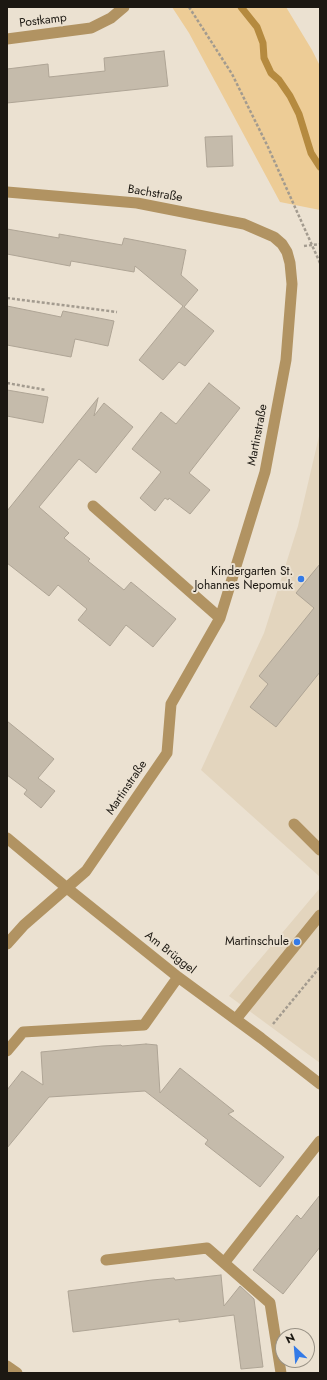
<!DOCTYPE html>
<html>
<head>
<meta charset="utf-8">
<style>
  body { margin:0 }
  #map { position:relative; width:327px; height:1380px; overflow:hidden; background:#ebe1d1; font-family:Jost,sans-serif }
  canvas { display:block }
  .frame { position:absolute; inset:0; border:8px solid #1c1812; pointer-events:none }
  .north { position:absolute; left:275px; top:1328px; width:40px; height:40px; box-sizing:border-box; background:#ebe1d1; border:1px solid #989185; border-radius:50%; rotate:334deg; font-size:11px; font-weight:700; line-height:16px; text-align:center; color:#1c1812 }
  .north::after { content:''; display:block; margin:auto; width:14px; height:18px; background:#337ae7; clip-path:polygon(50% 0,100% 100%,50% 72%,0 100%) }
</style>
</head>
<body>
<div id="map">
<canvas width="327" height="1380"></canvas>
<div class="frame"></div>
<div class="north">N</div>
</div>
<script>
const ctx = document.querySelector('canvas').getContext('2d');
ctx.lineJoin = 'round';
function fillPath(path, color) {
  ctx.fillStyle = color;
  ctx.fill(path, 'evenodd');
}
function poly(rows) {
  const path = new Path2D();
  for (const r of rows) {
    path.moveTo(r[0], r[1]);
    for (let i = 2; i < r.length; i += 2) path.lineTo(r[i], r[i + 1]);
  }
  return path;
}
function stroke(path, color, width, dash) {
  ctx.strokeStyle = color;
  ctx.lineWidth = width;
  ctx.lineCap = dash ? 'butt' : 'round';
  ctx.setLineDash(dash || []);
  ctx.stroke(path);
}
function drawText(font, color, halo, rows, align = 'center') {
  ctx.font = font + ' Jost,sans-serif';
  ctx.lineWidth = 4;
  ctx.setLineDash([]);
  ctx.textBaseline = 'middle';
  ctx.strokeStyle = halo;
  ctx.fillStyle = color;
  for (const [text, x, y, turn = 0] of rows) {
    ctx.save();
    ctx.translate(x, y);
    ctx.rotate((+turn || 0) * Math.PI / 180);
    ctx.textAlign = isNaN(turn) ? turn : align;
    if (halo) ctx.strokeText(text, 0, 0);
    ctx.fillText(text, 0, 0);
    ctx.restore();
  }
}
fillPath(poly([
  [320,432,320,877,201,770,264,633,298,526],
  [320,888,320,1063,229,996]
]), '#e3d5be');
fillPath(poly([
  [172,7,286,7,312,50,320,66,320,210,280,202,189,33]
]), '#edcc96');
stroke(poly([
  [241,7,257,27,263,43,264,58,271,73,279,80,290,96,299,114,311,153,320,167]
]), '#b58a3f', 7);
const building = poly([
  [164,51,168,86,7,103,7,69,48,64,49,77,105,71,104,58,164,51],
  [232,136,233,166,207,167,205,137,232,136],
  [7,229,59,238,59,234,122,245,124,238,186,250,181,275,198,290,184,307,214,331,185,366,179,362,163,380,139,360,183,306,135,266,134,272,71,261,70,266,7,254,7,229],
  [7,306,61,317,63,311,114,321,108,346,75,339,71,357,7,345,7,306],
  [209,383,240,408,189,473,210,490,190,514,169,498,168,500,165,498,155,511,140,498,161,472,132,449,161,412,176,424,209,383],
  [7,390,48,397,43,423,7,416,7,390],
  [98,398,94,416,104,403,133,427,96,473,79,459,39,507,69,533,64,538,90,559,88,561,124,590,131,582,176,619,153,647,126,625,110,646,78,620,87,609,58,585,49,596,7,563,7,511,98,398],
  [320,564,320,672,276,727,250,707,268,684,259,676,314,608,296,593,320,564],
  [7,721,54,759,38,778,55,791,41,808,24,794,27,790,7,775,7,721],
  [146,1044,157,1045,160,1093,180,1068,234,1111,228,1114,284,1157,260,1187,205,1144,208,1140,145,1091,49,1097,7,1148,7,1090,22,1071,43,1085,41,1052,102,1046,121,1045,122,1046,146,1044],
  [320,1195,320,1247,283,1294,253,1270,297,1215,301,1219,320,1195],
  [221,1275,224,1306,240,1286,254,1299,263,1367,241,1369,234,1315,179,1322,179,1319,73,1332,68,1291,152,1280,174,1278,175,1280,221,1275]
]);
fillPath(building, '#c5bbab');
stroke(building, '#aea495', 1);
stroke(poly([
  [189,7,232,74,268,147,320,263],
  [304,246,320,244],
  [7,298,117,312],
  [7,383,46,390],
  [273,1024,320,967]
]), '#a39b8f', 2.5, [3, 2]);
stroke(poly([
  [294,824,320,850],
  [236,1019,320,915]
]), '#b19362', 11);
stroke(poly([
  [7,39,91,28,111,18,124,7],
  [7,192,137,203,244,224,274,237,282,244,287,252,290,263,292,284,286,360,265,472,220,618,171,704,167,753,86,871,24,925,7,944],
  [93,506,220,618],
  [7,838,67,888,178,977,261,1038,320,1084],
  [7,1051,23,1032,144,1025,178,977],
  [106,1260,207,1248,270,1303,281,1373],
  [224,1263,320,1141],
  [7,1366,17,1373]
]), '#b19362', 11);
for (const [x, y, r, color] of [
  [301,579,4,"#337ae7"],
  [297,942,4,"#337ae7"]
]) {
  const dot = new Path2D();
  dot.arc(x, y, r, 0, 2 * Math.PI);
  ctx.fillStyle = color;
  ctx.fill(dot);
  stroke(dot, '#ebe1d1', 1.5);
}
drawText('12px', '#1c1812', '#ebe1d1', [
  ["Postkamp",43,21,-7],
  ["Bachstraße",155,194,9],
  ["Martinstraße",258,435,-79],
  ["Martinstraße",127,788,-56],
  ["Am Brüggel",170,953,38]
]);
drawText('12px', '#1c1812', '#ebe1d1', [
  ["Kindergarten St.",293,572],
  ["Johannes Nepomuk",293,586],
  ["Martinschule",289,942]
], 'right');
</script>
</body>
</html>
